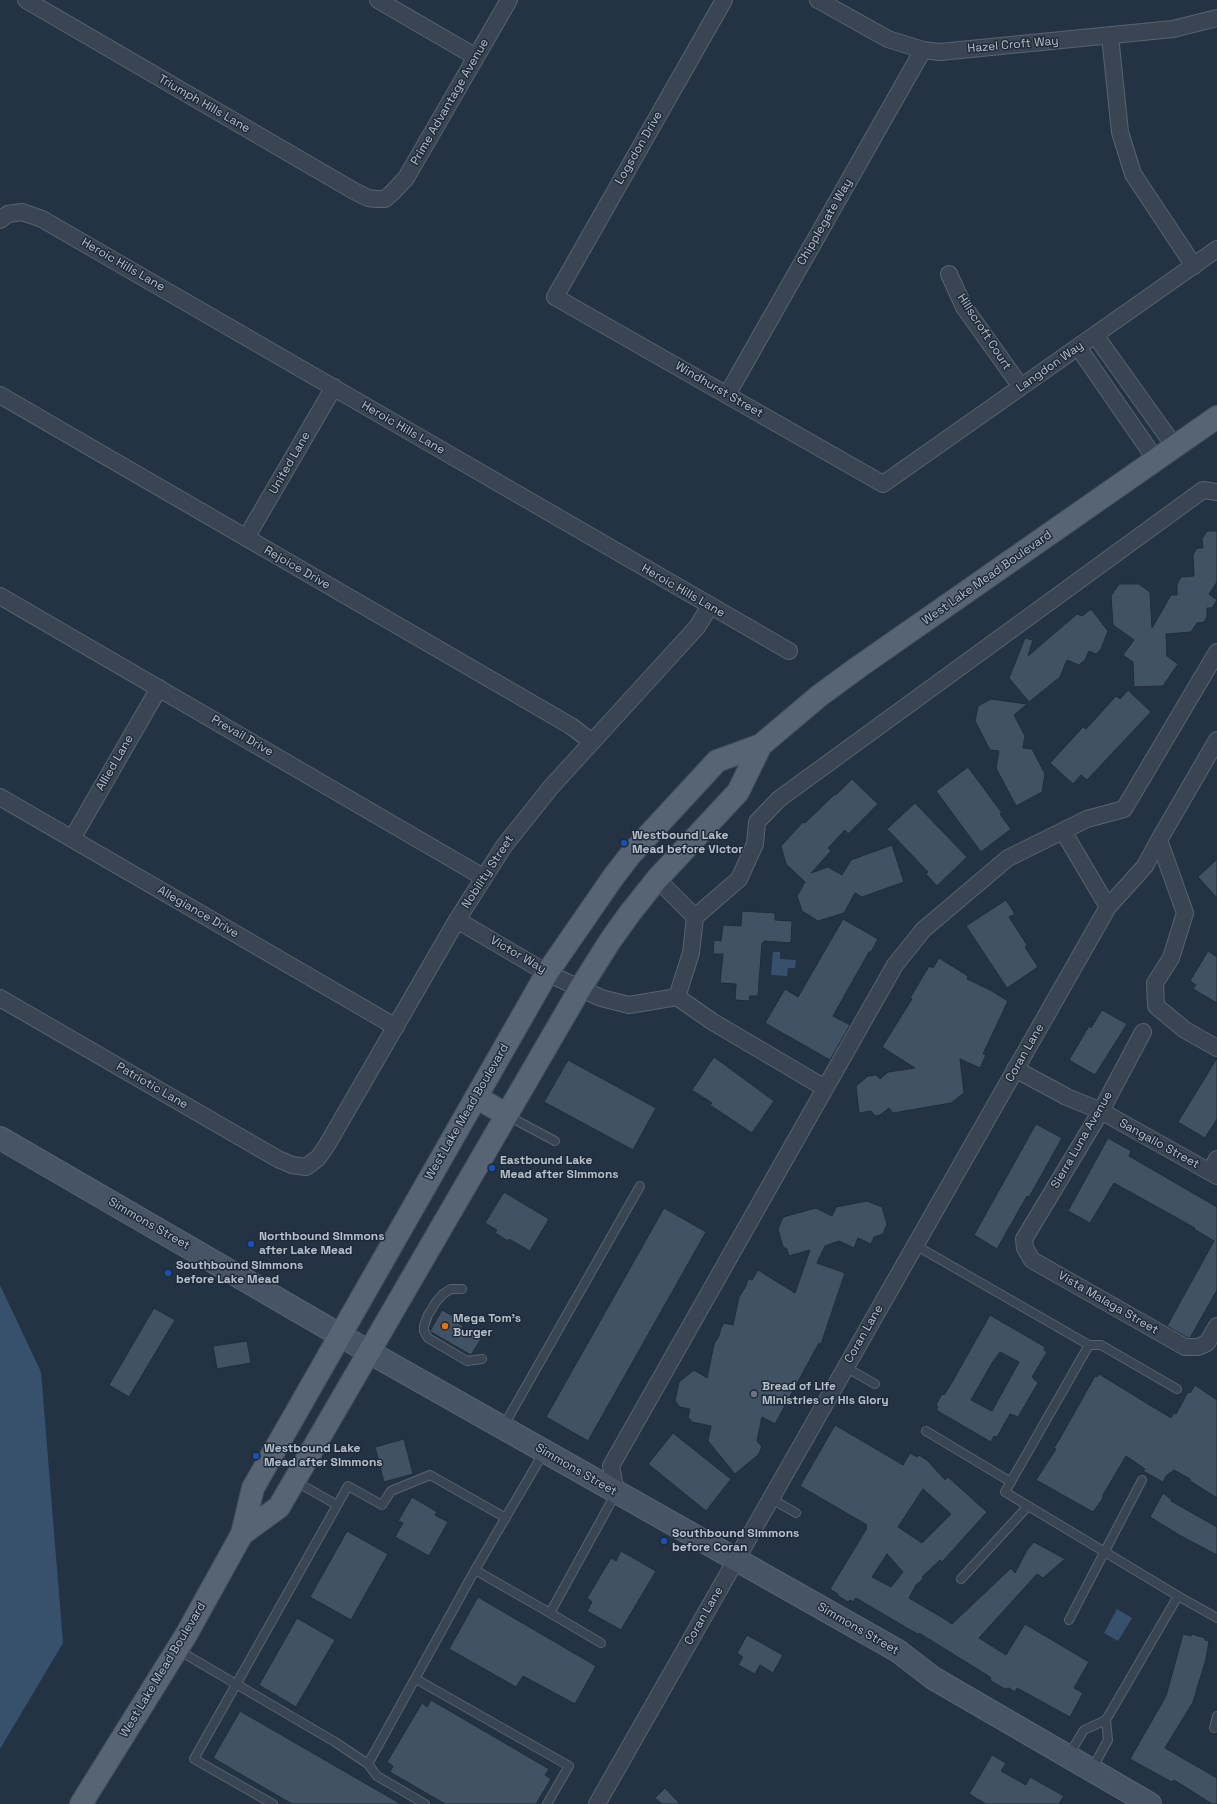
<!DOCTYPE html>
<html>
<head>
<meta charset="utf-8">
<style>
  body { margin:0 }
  canvas { display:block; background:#243343 }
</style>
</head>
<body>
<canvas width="1217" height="1804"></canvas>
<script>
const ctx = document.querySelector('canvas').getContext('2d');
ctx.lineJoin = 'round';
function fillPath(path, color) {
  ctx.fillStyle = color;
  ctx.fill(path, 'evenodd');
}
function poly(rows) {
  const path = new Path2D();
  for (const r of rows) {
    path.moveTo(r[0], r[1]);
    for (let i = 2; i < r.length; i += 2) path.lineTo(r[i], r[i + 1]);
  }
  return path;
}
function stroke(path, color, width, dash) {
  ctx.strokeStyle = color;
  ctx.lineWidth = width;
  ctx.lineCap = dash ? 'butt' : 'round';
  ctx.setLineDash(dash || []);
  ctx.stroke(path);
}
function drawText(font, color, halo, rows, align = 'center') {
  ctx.font = font + ' "Space Grotesk",sans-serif';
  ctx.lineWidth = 3;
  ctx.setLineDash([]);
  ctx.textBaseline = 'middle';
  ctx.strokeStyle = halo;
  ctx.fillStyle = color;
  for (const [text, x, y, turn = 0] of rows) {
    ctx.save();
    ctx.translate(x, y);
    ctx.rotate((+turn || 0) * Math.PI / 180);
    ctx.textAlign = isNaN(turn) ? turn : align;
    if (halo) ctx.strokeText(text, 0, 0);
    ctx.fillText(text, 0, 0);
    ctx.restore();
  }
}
fillPath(poly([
  [773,952,780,952,780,959,796,960,795,968,788,968,787,976,771,975],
  [0,1285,41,1372,63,1643,0,1749],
  [1117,1609,1132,1618,1118,1641,1104,1633]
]), '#37506c');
const building = poly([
  [1207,531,1217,531,1217,582,1209,594,1217,600,1212,608,1207,608,1207,617,1204,622,1197,623,1191,632,1166,634,1167,656,1178,664,1163,686,1134,687,1133,662,1123,655,1134,640,1113,625,1111,596,1119,584,1139,584,1150,592,1152,628,1171,595,1177,595,1177,584,1181,577,1194,576,1193,555,1197,548,1203,548,1202,539,1207,531],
  [1091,609,1108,631,1101,649,1096,654,1089,651,1085,660,1079,665,1067,660,1060,677,1029,702,1009,678,1025,638,1033,640,1028,656,1077,614,1082,616,1091,609],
  [1128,690,1151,712,1087,780,1081,775,1073,784,1050,763,1083,727,1086,729,1116,696,1120,699,1128,690],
  [991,699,1027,704,1014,715,1025,736,1023,748,1032,749,1045,774,1042,792,1016,806,996,768,999,751,990,750,975,721,978,706,991,699],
  [968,767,1002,813,1000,814,1011,829,981,852,936,791,968,767],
  [852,779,878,804,848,834,845,830,828,848,831,851,811,873,828,867,842,875,851,860,892,845,904,882,862,897,855,893,844,913,818,921,802,911,797,896,805,882,786,864,781,846,803,822,805,823,835,794,836,795,852,779],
  [915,803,967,857,937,886,926,874,928,872,887,829,915,803],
  [1217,859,1217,898,1198,877,1217,859],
  [1006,900,1015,914,1009,917,1027,945,1025,947,1038,967,1007,988,966,926,1006,900],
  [742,911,775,913,775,920,792,921,791,943,764,941,764,943,762,943,758,996,750,996,749,1001,735,1000,736,984,720,983,723,954,713,954,714,940,721,941,723,925,741,926,742,911],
  [843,919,878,939,871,952,869,952,833,1016,850,1025,830,1060,765,1023,785,989,798,997,843,919],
  [1208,951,1217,957,1217,1003,1193,989,1196,985,1190,981,1208,951],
  [939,958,968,976,967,979,990,990,1008,1001,983,1054,986,1055,980,1068,960,1059,964,1093,951,1103,893,1113,889,1108,880,1115,875,1116,871,1111,859,1113,856,1086,868,1076,876,1075,880,1079,888,1072,915,1068,882,1047,912,999,910,998,929,966,933,968,939,958],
  [1102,1010,1127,1024,1095,1075,1069,1060,1089,1026,1091,1028,1102,1010],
  [714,1057,774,1101,752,1133,710,1105,712,1103,692,1090,714,1057],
  [1217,1058,1217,1119,1205,1138,1178,1122,1217,1058],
  [568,1060,656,1108,633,1150,544,1102,568,1060],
  [1036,1124,1062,1138,1037,1183,1029,1197,1027,1196,997,1249,974,1235,1036,1124],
  [1108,1138,1131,1151,1129,1156,1217,1207,1217,1290,1190,1338,1188,1338,1167,1326,1214,1241,1194,1229,1195,1228,1114,1183,1090,1223,1068,1211,1108,1138],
  [504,1192,549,1219,530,1251,509,1239,508,1241,495,1233,497,1230,485,1223,504,1192],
  [867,1201,882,1207,887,1224,883,1234,874,1237,871,1244,858,1238,854,1248,839,1241,825,1246,817,1263,845,1273,821,1344,819,1343,775,1424,762,1417,757,1441,762,1447,758,1455,735,1474,708,1441,711,1426,692,1422,688,1417,690,1409,680,1407,675,1401,679,1382,694,1370,707,1378,714,1344,719,1336,721,1328,724,1323,733,1325,739,1297,746,1286,748,1279,752,1280,758,1270,795,1293,810,1250,789,1256,787,1249,783,1247,778,1229,783,1217,816,1208,832,1216,836,1207,867,1201],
  [664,1208,706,1232,588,1441,546,1417,664,1208],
  [154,1308,175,1320,129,1397,109,1385,154,1308],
  [442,1310,460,1320,458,1323,463,1326,462,1328,481,1339,471,1355,431,1332,430,1331,442,1310],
  [990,1315,1045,1347,1044,1350,1047,1352,1032,1377,1038,1383,1018,1417,1010,1414,997,1437,994,1436,991,1442,936,1410,938,1407,936,1405,942,1394,944,1395,951,1384,990,1315],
  [1000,1352,1019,1362,992,1411,971,1400,992,1363,1000,1352],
  [247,1341,251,1363,217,1369,213,1346,247,1341],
  [1099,1374,1171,1418,1174,1413,1176,1414,1188,1392,1190,1393,1195,1385,1217,1400,1217,1498,1190,1481,1190,1479,1174,1470,1166,1476,1163,1482,1143,1471,1145,1469,1126,1456,1103,1495,1103,1498,1093,1512,1036,1480,1056,1449,1054,1448,1059,1440,1095,1376,1097,1377,1099,1374],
  [835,1425,903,1465,910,1453,917,1457,919,1455,928,1461,945,1480,948,1477,987,1512,942,1562,940,1560,922,1577,923,1579,916,1585,909,1598,943,1618,952,1624,1011,1568,1015,1573,1027,1550,1034,1542,1065,1559,1043,1578,1037,1574,979,1638,1006,1655,1025,1624,1089,1662,1074,1688,1083,1693,1070,1717,1017,1688,1015,1692,1009,1688,1005,1689,991,1681,990,1677,919,1633,919,1635,856,1598,853,1602,850,1600,848,1602,837,1595,838,1594,830,1589,867,1528,866,1527,867,1525,800,1486,835,1425],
  [923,1489,951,1514,922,1543,898,1527,923,1489],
  [887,1554,903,1572,891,1587,872,1577,887,1554],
  [673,1433,731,1479,706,1511,648,1464,673,1433],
  [404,1439,413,1474,384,1482,375,1447,404,1439],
  [1163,1493,1172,1500,1171,1501,1217,1527,1217,1555,1181,1536,1150,1517,1163,1493],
  [412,1497,437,1512,435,1515,448,1522,429,1556,395,1537,403,1523,398,1521,412,1497],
  [347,1531,388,1554,351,1620,310,1597,347,1531],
  [621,1551,656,1571,621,1630,587,1611,592,1602,587,1598,611,1558,616,1561,621,1551],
  [478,1597,596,1666,575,1704,523,1676,516,1687,449,1649,478,1597],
  [297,1618,335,1640,296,1707,259,1685,297,1618],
  [1183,1634,1191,1636,1192,1634,1205,1638,1205,1640,1209,1641,1206,1659,1193,1702,1165,1748,1217,1778,1217,1804,1212,1804,1174,1780,1172,1782,1168,1780,1130,1759,1166,1696,1183,1634],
  [747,1635,783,1655,773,1673,760,1665,755,1674,738,1665,743,1657,737,1653,747,1635],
  [431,1700,549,1769,545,1775,551,1779,536,1804,445,1804,390,1772,393,1766,387,1762,422,1703,427,1707,431,1700],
  [240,1711,401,1804,292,1804,213,1758,240,1711],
  [992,1755,1006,1763,1001,1771,1026,1785,1030,1777,1064,1796,1059,1804,986,1804,969,1794,992,1755],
  [665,1788,680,1804,662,1804,655,1798,665,1788]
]);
fillPath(building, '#405263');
stroke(building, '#202c3a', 1);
const lane = poly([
  [508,1116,555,1141],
  [915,1245,1089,1345,1101,1345,1177,1389],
  [462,1289,451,1289,443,1294,436,1302,428,1315,424,1326,424,1331,428,1338,467,1361,482,1359],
  [1089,1345,1005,1492,1178,1596,1106,1720,1108,1740,1092,1769],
  [845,1367,875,1384],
  [503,1427,640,1186],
  [926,1431,1011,1482],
  [295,1481,337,1505],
  [770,1498,796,1513],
  [475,1570,550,1613,616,1493],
  [961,1579,1028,1506],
  [1178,1596,1217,1618],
  [550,1613,601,1643],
  [1069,1620,1142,1480],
  [178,1650,335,1742,368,1764,475,1570,544,1452],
  [416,1679,569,1766,547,1804],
  [1214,1728,1217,1716],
  [1068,1756,1084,1730,1106,1720],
  [368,1764,377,1776,425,1804],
  [273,1804,194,1759,348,1486,382,1505,391,1491,430,1475,506,1518]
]);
const street = poly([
  [26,0,354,191,368,198,377,199,385,199,392,193,406,178,509,0],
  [378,0,476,57],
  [724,0,555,297,883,484,1217,249],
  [818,0,888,39,923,50,940,52,1173,29,1217,18],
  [1110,36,1120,132,1133,174,1194,266],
  [0,220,8,214,22,212,42,219,789,651],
  [949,274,964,307,1021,387],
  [1095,335,1175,447],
  [1078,347,1156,460],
  [0,395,571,726,592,742],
  [727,395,923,50],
  [246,538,334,387],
  [0,596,483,877],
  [1217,740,1159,840,1185,913,1171,958,1155,983,1156,1006,1185,1030,1217,1048],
  [0,797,396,1027],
  [1063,831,1108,907],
  [72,839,159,688],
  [657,879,695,917,739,879,755,844,757,822,779,799,1203,490,1217,492],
  [457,920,547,973,601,998,629,1005,677,997,713,1022,825,1088],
  [677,997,691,953,695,917],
  [0,998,278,1159,292,1165,306,1167,318,1158,327,1145,457,920,504,846,551,787,697,627,710,606],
  [1143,1032,1101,1111,1024,1239,1025,1248,1032,1260,1185,1347,1198,1347,1207,1343,1217,1326],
  [1015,1069,1067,1097,1101,1111,1217,1176],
  [1210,1172,1217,1159],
  [616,1493,611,1466,895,965,923,930,1008,858,1087,819,1124,809,1217,652],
  [597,1804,1108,907,1145,866,1159,840]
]);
const secondary = poly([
  [0,1138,369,1352,898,1651,933,1678,1150,1804]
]);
const primary = poly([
  [476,1097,507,1115],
  [242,1534,279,1507,581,987,610,941,630,913,657,879,738,792,761,745],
  [81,1804,186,1635,242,1534,253,1488,547,973,614,876,631,854,717,761,761,745,819,696,860,666,1217,417]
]);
stroke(lane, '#576370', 10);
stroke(street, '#576370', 18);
stroke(secondary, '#576370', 24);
stroke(primary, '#434e5c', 24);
stroke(lane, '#394553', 8);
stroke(street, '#394553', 16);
stroke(secondary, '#475466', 22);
stroke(primary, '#576473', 22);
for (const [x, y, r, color] of [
  [624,843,4,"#1a4fb4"],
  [492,1168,4,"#1a4fb4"],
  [251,1244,4,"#1a4fb4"],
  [168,1273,4,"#1a4fb4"],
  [445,1326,4,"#e8710a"],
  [754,1394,4,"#6b7280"],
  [256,1456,4,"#1a4fb4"],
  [664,1541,4,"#1a4fb4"]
]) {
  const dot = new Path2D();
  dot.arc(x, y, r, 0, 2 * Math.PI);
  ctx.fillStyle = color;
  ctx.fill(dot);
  stroke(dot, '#1e2a38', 1.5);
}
drawText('12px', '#b6c0cd', '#1e2a38', [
  ["Hazel Croft Way",1013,45,-5],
  ["Prime Advantage Avenue",450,102,-60],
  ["Triumph Hills Lane",204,104,30],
  ["Logsdon Drive",639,148,-60],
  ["Chipplegate Way",825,222,-60],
  ["Heroic Hills Lane",123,265,30],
  ["Hillscroft Court",984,332,57],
  ["Langdon Way",1050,367,-35],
  ["Windhurst Street",719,390,30],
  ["Heroic Hills Lane",403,428,30],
  ["United Lane",290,463,-60],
  ["Rejoice Drive",297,568,30],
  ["West Lake Mead Boulevard",987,578,-35],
  ["Heroic Hills Lane",683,591,30],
  ["Prevail Drive",242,736,30],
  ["Allied Lane",115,763,-60],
  ["Nobility Street",488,872,-57],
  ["Allegiance Drive",198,912,30],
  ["Victor Way",518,955,30],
  ["Coran Lane",1025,1053,-60],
  ["Patriotic Lane",152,1086,30],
  ["West Lake Mead Boulevard",467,1112,-60],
  ["Sierra Luna Avenue",1082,1140,-60],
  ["Sangallo Street",1159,1144,29],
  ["Simmons Street",149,1224,30],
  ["Vista Malaga Street",1108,1303,30],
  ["Coran Lane",864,1334,-60],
  ["Simmons Street",576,1470,30],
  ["Coran Lane",704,1616,-60],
  ["Simmons Street",858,1629,30],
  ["West Lake Mead Boulevard",163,1670,-59]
]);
drawText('bold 12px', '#b6c0cd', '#1e2a38', [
  ["Westbound Lake",632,836],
  ["Mead before Victor",632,850],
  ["Eastbound Lake",500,1161],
  ["Mead after Simmons",500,1175],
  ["Northbound Simmons",259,1237],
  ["after Lake Mead",259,1251],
  ["Southbound Simmons",176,1266],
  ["before Lake Mead",176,1280],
  ["Mega Tom's",453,1319],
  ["Burger",453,1333],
  ["Bread of Life",762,1387],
  ["Ministries of His Glory",762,1401],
  ["Westbound Lake",264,1449],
  ["Mead after Simmons",264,1463],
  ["Southbound Simmons",672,1534],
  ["before Coran",672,1548]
], 'left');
</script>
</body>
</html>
